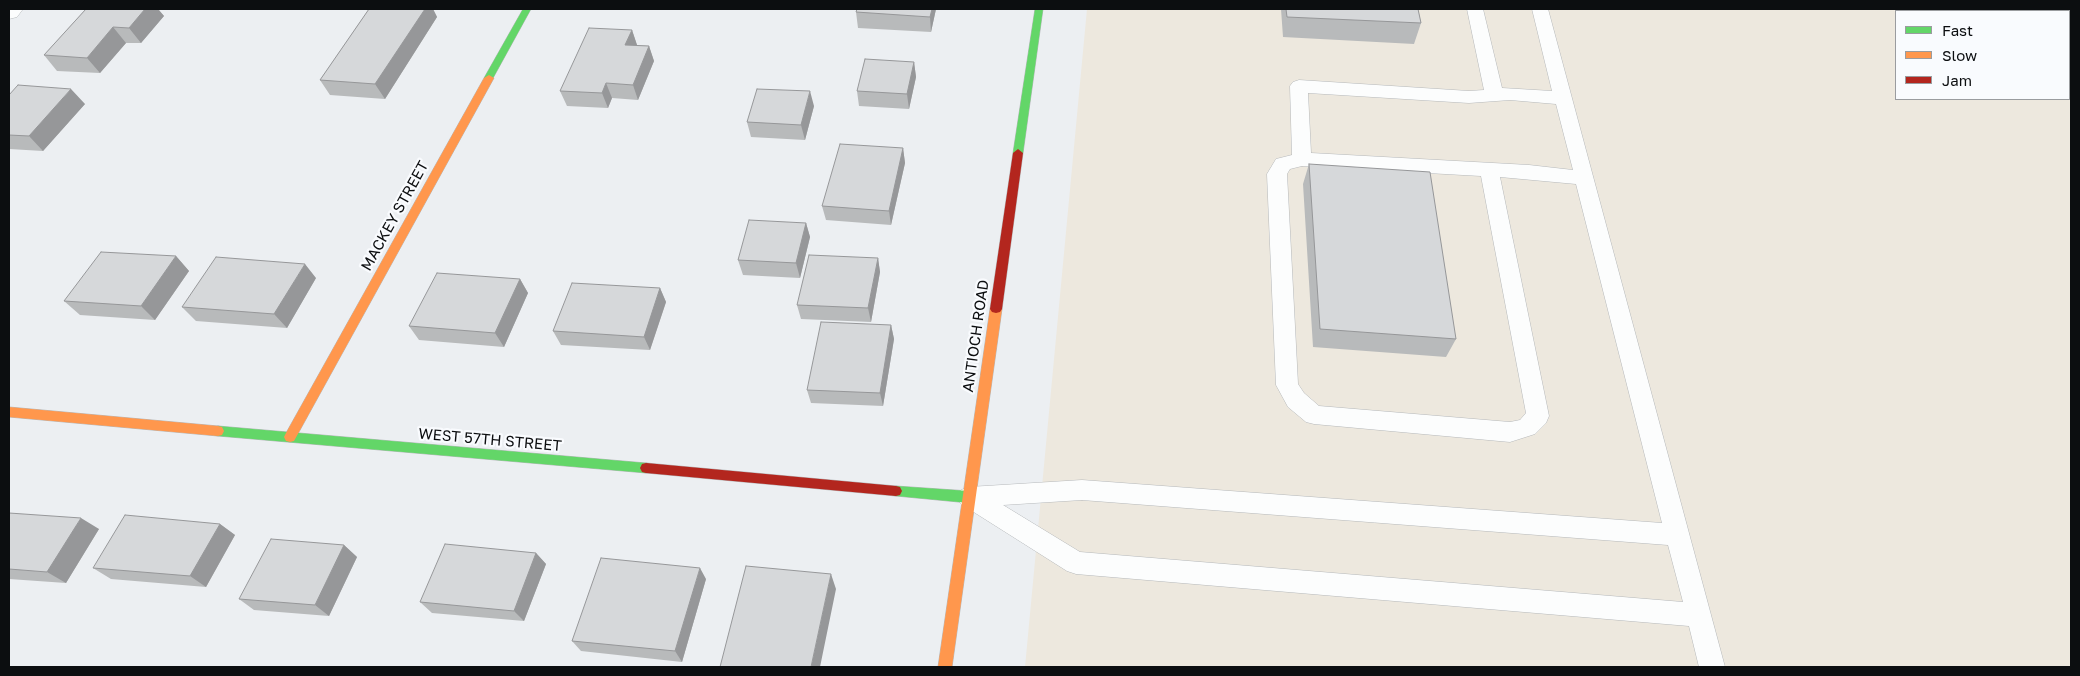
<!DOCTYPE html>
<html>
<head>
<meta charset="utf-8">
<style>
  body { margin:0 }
  #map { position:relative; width:2080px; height:676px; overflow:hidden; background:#eceff2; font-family:"Golos Text",sans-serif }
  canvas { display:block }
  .frame { position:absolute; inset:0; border:10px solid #0c0e10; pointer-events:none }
  .legend { position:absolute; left:1895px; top:10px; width:175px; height:90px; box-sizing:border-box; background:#f9fbfe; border:1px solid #9a9c9f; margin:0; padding:6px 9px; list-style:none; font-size:15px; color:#0c0e10 }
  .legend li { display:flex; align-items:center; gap:10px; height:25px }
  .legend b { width:25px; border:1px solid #9a9c9f }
</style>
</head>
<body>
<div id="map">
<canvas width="2080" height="676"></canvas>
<div class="frame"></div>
<ul class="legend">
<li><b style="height:6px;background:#63d668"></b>Fast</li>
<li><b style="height:6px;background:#ff974d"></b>Slow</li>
<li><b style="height:6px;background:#b3261e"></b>Jam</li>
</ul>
</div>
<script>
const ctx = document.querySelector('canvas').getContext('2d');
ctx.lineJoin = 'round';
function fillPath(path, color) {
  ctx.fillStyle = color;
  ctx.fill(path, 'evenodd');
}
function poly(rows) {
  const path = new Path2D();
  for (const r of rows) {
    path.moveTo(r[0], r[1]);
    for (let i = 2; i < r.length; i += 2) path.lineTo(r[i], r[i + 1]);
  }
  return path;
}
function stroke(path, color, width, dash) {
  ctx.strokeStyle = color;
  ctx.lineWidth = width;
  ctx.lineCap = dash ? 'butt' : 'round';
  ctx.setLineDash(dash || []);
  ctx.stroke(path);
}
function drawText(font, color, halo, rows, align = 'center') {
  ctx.font = font + ' "Golos Text",sans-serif';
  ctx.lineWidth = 4.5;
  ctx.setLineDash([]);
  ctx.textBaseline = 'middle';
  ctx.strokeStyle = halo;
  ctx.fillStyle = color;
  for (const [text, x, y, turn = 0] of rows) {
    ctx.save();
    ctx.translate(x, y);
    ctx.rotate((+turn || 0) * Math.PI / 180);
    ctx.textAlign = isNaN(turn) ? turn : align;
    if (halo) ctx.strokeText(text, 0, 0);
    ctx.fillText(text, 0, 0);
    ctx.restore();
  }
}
fillPath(poly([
  [1087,9,2071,9,2071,667,1025,667],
  [1896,11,2069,11,2069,99,1896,99]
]), '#ede8de');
const lane = poly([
  [1467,9,1483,9,1502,88,1552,91,1532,9,1548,9,1725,667,1699,667,1689,626,1076,574,1067,571,961,504,957,497,961,490,969,487,1082,480,1662,523,1576,184,1500,177,1549,416,1546,423,1535,434,1510,442,1314,424,1306,422,1288,407,1276,385,1267,174,1276,159,1292,155,1290,86,1293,82,1299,80,1469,91,1484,90,1467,9],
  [1308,93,1469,103,1510,100,1556,104,1573,170,1529,165,1311,153,1308,93],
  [1302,166,1481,176,1526,413,1520,420,1510,422,1319,406,1304,393,1298,384,1287,174,1290,169,1302,166],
  [1082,500,1668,545,1683,602,1080,552,1003,505,1082,500],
  [2020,9,2036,9,2037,11,2021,11,2020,9],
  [2069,70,2071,71,2071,85,2069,84,2069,70]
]);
const street = poly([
  [9,9,23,9,17,17,9,19,9,9]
]);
const fast = poly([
  [523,9,531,9,492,80,486,80,484,78,523,9],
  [1035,9,1043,9,1023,153,1018,157,1013,153,1035,9],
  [218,426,646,463,650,464,652,468,650,472,646,473,218,436,214,435,212,431,214,427,218,426],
  [896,486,969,491,973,493,975,497,973,501,969,503,896,496,892,495,890,491,892,487,896,486]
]);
const slow = poly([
  [489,75,494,78,294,441,290,442,286,441,284,437,286,433,484,78,489,75],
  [996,305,1000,306,1002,309,952,667,938,667,990,309,992,306,996,305],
  [9,407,218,426,222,427,224,431,222,435,218,436,9,417,9,407]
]);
const jam = poly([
  [1018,149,1023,153,1002,309,1000,312,996,313,992,312,990,309,1013,153,1018,149],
  [646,463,896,486,900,487,902,491,900,495,896,496,646,473,642,472,640,468,642,464,646,463]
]);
stroke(lane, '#b6b9bb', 1);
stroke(street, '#b6b9bb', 1);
stroke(fast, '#b6b9bb', 1);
stroke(slow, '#b6b9bb', 1);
stroke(jam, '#b6b9bb', 1);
fillPath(lane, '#fcfdfd');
fillPath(street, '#fcfdfd');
fillPath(fast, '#63d668');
fillPath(slow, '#ff974d');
fillPath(jam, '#b3261e');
fillPath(poly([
  [86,9,158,9,164,16,141,43,126,43,100,73,57,71,44,55],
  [369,9,433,9,437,17,385,99,330,95,320,80],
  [857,9,936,9,931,32,858,28,856,12],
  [1281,9,1418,9,1421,23,1414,44,1283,37],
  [632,30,637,45,649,46,654,61,638,100,612,98,608,108,567,106,560,91],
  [914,62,916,77,909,109,859,106,857,91],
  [9,95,85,104,43,151,9,149],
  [814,106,805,140,751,137,747,122],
  [903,148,905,163,891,225,826,220,822,206],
  [1309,164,1456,339,1446,357,1313,347,1303,184],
  [806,223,810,237,800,278,743,275,738,260],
  [176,256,189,271,155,320,80,315,64,301],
  [878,258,880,272,871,322,801,319,797,305],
  [316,278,287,328,196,321,182,307],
  [520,279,528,293,504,347,419,340,409,326],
  [660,288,666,302,650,350,561,345,553,331],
  [891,325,894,339,883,406,811,403,807,390],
  [9,513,99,529,66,583,9,579],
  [220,524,235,535,206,587,111,579,93,568],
  [344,545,357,557,329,616,254,610,239,599],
  [536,553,546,564,524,621,432,613,420,602],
  [706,579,682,662,581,651,572,641]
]), '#b8babb');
fillPath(poly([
  [145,9,158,9,164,16,141,43,129,28],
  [425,9,433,9,437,17,385,99,375,84],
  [932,9,936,9,931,32,930,17],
  [113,27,126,43,100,73,87,58],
  [632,30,637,45,625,45],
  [649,46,654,61,638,100,633,85],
  [914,62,916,77,909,109,907,94],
  [606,83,612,98,608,108,602,93],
  [71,89,85,104,43,151,29,136],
  [810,91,814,106,805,140,801,125],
  [903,148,905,163,891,225,889,211],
  [806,223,810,237,800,278,796,263],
  [176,256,189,271,155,320,141,306],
  [878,258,880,272,871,322,868,308],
  [305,264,316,278,287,328,274,314],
  [520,279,528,293,504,347,495,333],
  [660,288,666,302,650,350,644,337],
  [891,325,894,339,883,406,880,393],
  [81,518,99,529,66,583,47,572],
  [220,524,235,535,206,587,190,576],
  [344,545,357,557,329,616,315,605],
  [536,553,546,564,524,621,514,611],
  [700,568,706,579,682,662,675,651],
  [831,574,836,589,820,667,811,667]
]), '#969799');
const building = poly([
  [86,9,145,9,129,28,113,27,87,58,44,55,86,9],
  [369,9,425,9,375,84,320,80,369,9],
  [857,9,932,9,930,17,856,12,857,9],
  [1286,9,1418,9,1421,23,1287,17,1286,9],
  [589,28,632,30,625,45,649,46,633,85,606,83,602,93,560,91,589,28],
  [865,59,914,62,907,94,857,91,865,59],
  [18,85,71,89,29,136,9,135,9,95,18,85],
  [757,89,810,91,801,125,747,122,757,89],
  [840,144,903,148,889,211,822,206,840,144],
  [1309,164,1430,172,1456,339,1320,329,1309,164],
  [749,220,806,223,796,263,738,260,749,220],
  [101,252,176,256,141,306,64,301,101,252],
  [809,255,878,258,868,308,797,305,809,255],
  [216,257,305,264,274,314,182,307,216,257],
  [437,273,520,279,495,333,409,326,437,273],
  [572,283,660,288,644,337,553,331,572,283],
  [821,322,891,325,880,393,807,390,821,322],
  [9,513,81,518,47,572,9,569,9,513],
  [125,515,220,524,190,576,93,568,125,515],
  [271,539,344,545,315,605,239,599,271,539],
  [445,544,536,553,514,611,420,602,445,544],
  [601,558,700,568,675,651,572,641,601,558],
  [746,566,831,574,811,667,720,667,746,566]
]);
fillPath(building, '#d6d8da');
stroke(building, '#969799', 1);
drawText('15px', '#0c0e10', '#f9fbfe', [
  ["MACKEY STREET",395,216,-61],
  ["ANTIOCH ROAD",976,336,-82],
  ["WEST 57TH STREET",490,440,5]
]);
</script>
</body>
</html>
